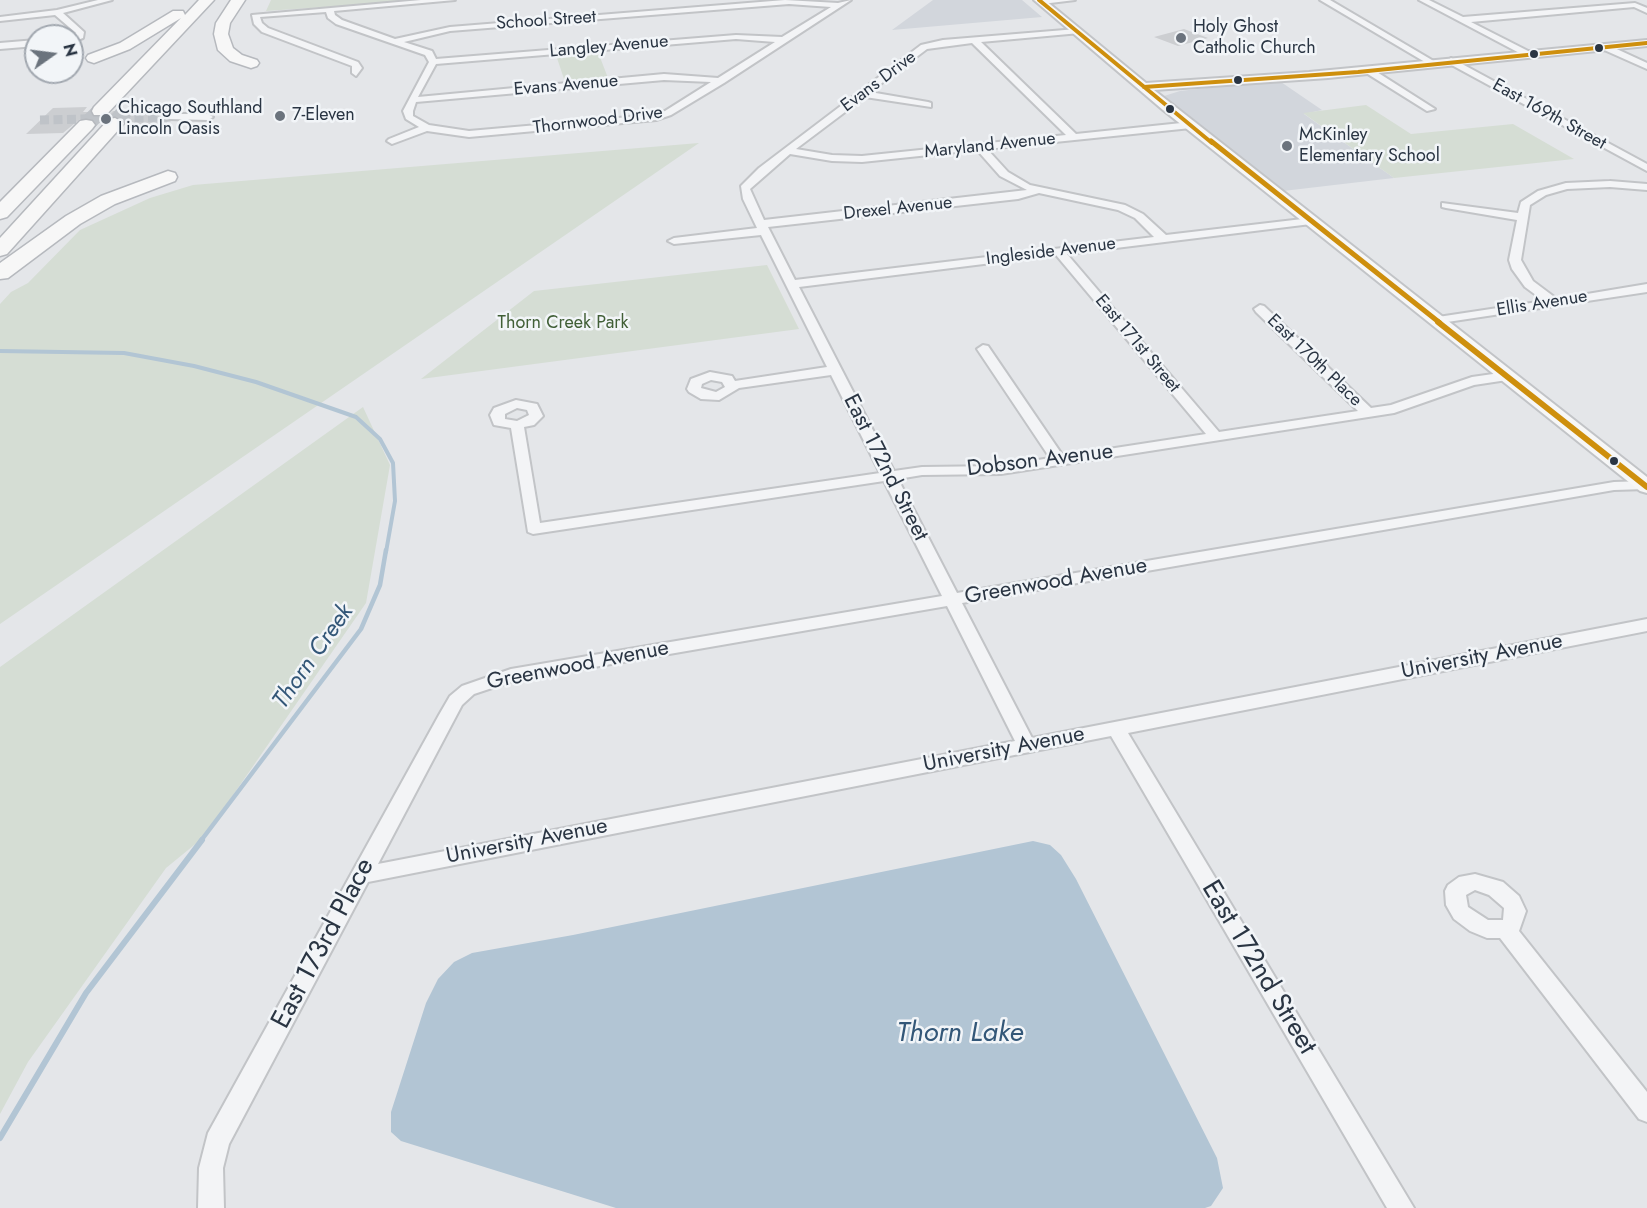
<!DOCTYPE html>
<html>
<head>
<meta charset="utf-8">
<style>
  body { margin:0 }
  #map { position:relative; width:1647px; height:1208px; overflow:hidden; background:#e4e6e9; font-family:Jost,sans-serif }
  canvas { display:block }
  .north { position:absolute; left:24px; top:24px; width:60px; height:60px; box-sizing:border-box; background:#f2f5f8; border:2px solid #a2a8b0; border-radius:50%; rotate:76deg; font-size:16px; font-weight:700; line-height:24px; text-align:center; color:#2a3543 }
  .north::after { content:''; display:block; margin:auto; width:21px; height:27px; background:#6b737d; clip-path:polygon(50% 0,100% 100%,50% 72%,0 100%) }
</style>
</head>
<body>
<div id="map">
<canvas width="1647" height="1208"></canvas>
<div class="north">N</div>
</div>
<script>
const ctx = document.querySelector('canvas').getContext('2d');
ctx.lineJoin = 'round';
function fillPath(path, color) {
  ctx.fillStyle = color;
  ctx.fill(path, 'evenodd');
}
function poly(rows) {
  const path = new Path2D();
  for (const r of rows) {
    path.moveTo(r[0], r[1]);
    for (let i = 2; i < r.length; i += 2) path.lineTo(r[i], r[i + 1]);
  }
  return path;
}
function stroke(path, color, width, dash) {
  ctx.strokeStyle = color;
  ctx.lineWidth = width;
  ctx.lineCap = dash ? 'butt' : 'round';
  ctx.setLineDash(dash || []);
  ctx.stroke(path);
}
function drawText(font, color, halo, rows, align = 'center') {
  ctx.font = font + ' Jost,sans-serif';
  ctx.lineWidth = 5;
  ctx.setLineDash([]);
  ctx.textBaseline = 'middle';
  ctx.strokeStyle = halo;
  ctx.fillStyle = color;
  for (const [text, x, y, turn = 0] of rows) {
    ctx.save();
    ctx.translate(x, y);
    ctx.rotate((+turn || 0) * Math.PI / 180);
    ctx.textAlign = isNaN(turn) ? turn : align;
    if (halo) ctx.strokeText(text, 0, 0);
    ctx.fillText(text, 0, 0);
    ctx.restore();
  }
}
fillPath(poly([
  [933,0,1022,0,1042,17,892,30],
  [1278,80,1322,110,1304,114,1394,178,1283,191,1164,96,1180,91]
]), '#d2d6dc');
fillPath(poly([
  [271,0,428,0,266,11],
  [598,52,608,78,565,82,556,55],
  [1366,105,1411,134,1513,124,1574,159,1394,178,1303,113],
  [699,143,0,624,0,304,11,292,28,283,80,230,150,198,193,185],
  [767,265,799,329,421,379,534,291],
  [363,407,390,465,366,603,204,837,166,868,28,1062,0,1114,0,667]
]), '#d5ddd4');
fillPath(poly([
  [1033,841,1050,845,1061,855,1076,879,1217,1158,1223,1188,1211,1206,1205,1208,616,1208,401,1141,391,1132,391,1112,426,1003,438,979,454,962,472,953,573,935]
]), '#b2c5d4');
stroke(poly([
  [0,351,124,353,194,366,256,382,356,417,380,439,393,463,395,501,386,552]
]), '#b2c5d4', 4);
stroke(poly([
  [200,842,361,629,380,585,386,550]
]), '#b2c5d4', 4.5);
stroke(poly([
  [0,1138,86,993,202,840]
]), '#b2c5d4', 6);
fillPath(poly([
  [1184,29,1208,38,1178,46,1154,37],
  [149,105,182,105,176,112,165,115,168,121,161,129,127,130,133,122,126,123,115,116,107,117,102,123,96,123,92,119,80,119,63,133,26,134,53,108,87,107,83,112,90,112,94,117,106,117,113,111,144,111]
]), '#ccced1');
stroke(poly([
  [40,120,171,117]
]), '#bfc3c8', 9, [9, 4.5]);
stroke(poly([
  [88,123,100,111],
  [115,123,125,111]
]), '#bfc3c8', 16, [16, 8]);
const street = poly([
  [98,0,112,0,63,13,84,32,83,38,72,42,72,37,76,33,55,15,0,21,0,17,57,10,98,0],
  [421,0,455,0,334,11,335,15,342,20,395,39,450,27,785,0,838,3,851,0,724,83,671,115,656,120,469,137,427,131,392,144,387,141,389,139,419,127,406,119,403,111,429,62,425,55,336,24,328,18,326,12,260,17,262,23,268,28,358,62,362,68,356,76,352,73,352,66,262,32,254,24,252,15,421,0],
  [789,4,831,7,782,37,736,35,436,59,432,51,404,42,450,31,789,4],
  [736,39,775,42,718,78,664,74,418,97,436,64,736,39],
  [664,80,711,82,665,111,652,115,469,131,429,125,413,116,413,111,416,102,664,80],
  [1041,0,1075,0,1042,4,1038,2,1041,0],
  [1320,0,1330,0,1437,63,1430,65,1320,0],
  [1419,0,1429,0,1463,17,1635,3,1647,8,1647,13,1634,7,1471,22,1530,52,1527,57,1419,0],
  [1077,29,1080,33,981,42,1076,134,1191,122,1196,125,1191,128,987,149,1008,172,1030,185,1125,205,1143,214,1166,235,1311,218,1316,221,1311,224,1067,254,1219,432,1358,411,1256,312,1254,309,1260,305,1264,306,1371,408,1391,405,1472,377,1507,372,1514,376,1507,380,1474,385,1394,413,1001,474,922,475,898,479,957,593,1614,482,1647,481,1647,489,1614,490,962,603,1032,738,1647,619,1647,631,1128,733,1414,1208,1387,1208,1111,736,368,882,229,1144,223,1168,224,1208,198,1208,199,1168,208,1133,439,715,450,696,462,686,511,669,942,596,884,481,533,534,528,532,511,428,494,425,490,415,494,408,516,400,537,404,543,416,534,425,524,427,540,523,880,473,831,375,739,388,719,400,701,399,689,392,687,389,691,379,710,372,732,376,735,381,827,367,761,235,674,244,668,241,674,238,757,228,743,199,741,186,759,168,921,45,943,40,1077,29],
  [972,43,1066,135,862,156,832,155,796,149,865,97,931,107,931,103,928,102,870,92,927,49,972,43],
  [977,150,1000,176,1027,190,764,220,750,189,790,154,832,161,862,162,977,150],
  [1039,193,1118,210,1135,218,1154,237,795,280,768,227,1018,199,1039,193],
  [1056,255,1206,434,1063,456,988,346,983,345,977,349,1050,458,1001,466,922,467,894,471,799,287,1056,255],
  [711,380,722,382,725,387,716,392,701,388,702,384,711,380],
  [517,408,527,410,529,415,517,421,505,419,505,414,517,408],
  [947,606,1015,741,378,864,462,705,474,694,513,681,947,606],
  [36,40,36,46,0,49,0,43,36,40],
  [1602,45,1608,45,1647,63,1647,69,1602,49,1602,45],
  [1451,58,1647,164,1647,171,1448,63,1447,61,1451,58],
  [1363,67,1369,67,1435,109,1427,111,1363,71,1363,67],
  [171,114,208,114,213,117,208,120,168,119,166,117,171,114],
  [1610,181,1647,184,1647,190,1610,187,1567,189,1546,195,1530,205,1521,260,1533,281,1557,299,1647,284,1647,292,1434,324,1434,318,1438,317,1544,301,1525,287,1512,269,1509,260,1517,220,1446,208,1442,207,1442,203,1518,213,1521,202,1538,191,1566,183,1610,181],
  [1475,874,1503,882,1519,896,1526,911,1519,931,1647,1092,1647,1122,1639,1119,1500,938,1487,938,1470,931,1454,919,1446,905,1445,891,1448,885,1459,877,1475,874],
  [1475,890,1489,895,1504,908,1503,920,1488,920,1468,907,1466,895,1475,890]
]);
const secondary = poly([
  [1034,0,1045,0,1146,83,1309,72,1647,40,1647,46,1328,78,1154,90,1647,477,1647,493,1640,491,1163,110,1034,0]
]);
const highway = poly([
  [199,0,214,0,106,115,94,115,92,111,94,107,181,18,130,49,94,63,88,61,86,58,88,55,120,43,173,11,183,11,185,15,199,0],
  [231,0,245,0,230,23,228,34,233,48,242,55,257,60,259,63,257,66,251,68,230,61,218,50,214,34,216,23,231,0],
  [115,118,124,123,121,127,7,254,0,256,0,238,109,119,115,118],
  [86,120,92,121,95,125,92,129,7,217,0,219,0,202,80,121,86,120],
  [168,171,175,173,177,177,175,181,115,204,80,224,8,278,0,279,0,263,66,216,101,196,168,171]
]);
stroke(street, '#c2c4c7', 4);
stroke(secondary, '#c2c4c7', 4);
stroke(highway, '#b6b9be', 3);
fillPath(street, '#f3f4f6');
fillPath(secondary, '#f7f7f7');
fillPath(highway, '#f7f7f7');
stroke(poly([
  [1039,0,1212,143],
  [1144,87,1358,72,1647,43]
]), '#ce8f0d', 4);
stroke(poly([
  [1211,141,1440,323]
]), '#ce8f0d', 5);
stroke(poly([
  [1438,322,1647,487]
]), '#ce8f0d', 6);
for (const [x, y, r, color] of [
  [1181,38,6,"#6b737d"],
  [1599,48,5,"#2a3543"],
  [1534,54,5,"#2a3543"],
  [1238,80,5,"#2a3543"],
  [1170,109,5,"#2a3543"],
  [280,116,6,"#6b737d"],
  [106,119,6,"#6b737d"],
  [1287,146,6,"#6b737d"],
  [1614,461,5,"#2a3543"]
]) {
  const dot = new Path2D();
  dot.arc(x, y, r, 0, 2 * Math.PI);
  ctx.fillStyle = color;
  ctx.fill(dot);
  stroke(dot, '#f2f5f8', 2);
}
drawText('18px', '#2a3543', '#f2f5f8', [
  ["School Street",546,21,-4],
  ["Langley Avenue",609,47,-5],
  ["Evans Drive",879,82,-37],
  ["Evans Avenue",566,86,-5],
  ["East 169th Street",1549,115,29],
  ["Thornwood Drive",598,121,-7],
  ["Maryland Avenue",990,146,-6],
  ["Drexel Avenue",898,209,-6],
  ["Ingleside Avenue",1051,252,-7],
  ["Ellis Avenue",1542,304,-9],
  ["East 171st Street",1137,344,50],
  ["East 170th Place",1314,361,44]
]);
drawText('18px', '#2a3543', '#f2f5f8', [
  ["Holy Ghost",1193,28],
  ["Catholic Church",1193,49],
  ["Chicago Southland",118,109],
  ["Lincoln Oasis",118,130],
  ["7-Eleven",292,116],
  ["McKinley",1299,136],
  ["Elementary School",1299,157]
], 'left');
drawText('18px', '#415f37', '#f2f5f8', [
  ["Thorn Creek Park",563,324]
]);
drawText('22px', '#2a3543', '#f2f5f8', [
  ["Dobson Avenue",1040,461,-7],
  ["East 172nd Street",885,468,63],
  ["Greenwood Avenue",1056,582,-10],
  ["University Avenue",1482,657,-11],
  ["Greenwood Avenue",578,666,-11],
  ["University Avenue",1004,750,-11],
  ["University Avenue",527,842,-11]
]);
drawText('italic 24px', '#335778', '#f2f5f8', [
  ["Thorn Creek",314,657,-55]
]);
drawText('27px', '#2a3543', '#f2f5f8', [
  ["East 173rd Place",324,944,-62],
  ["East 172nd Street",1258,968,59]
]);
drawText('italic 28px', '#335778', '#f2f5f8', [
  ["Thorn Lake",960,1034]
]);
</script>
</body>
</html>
